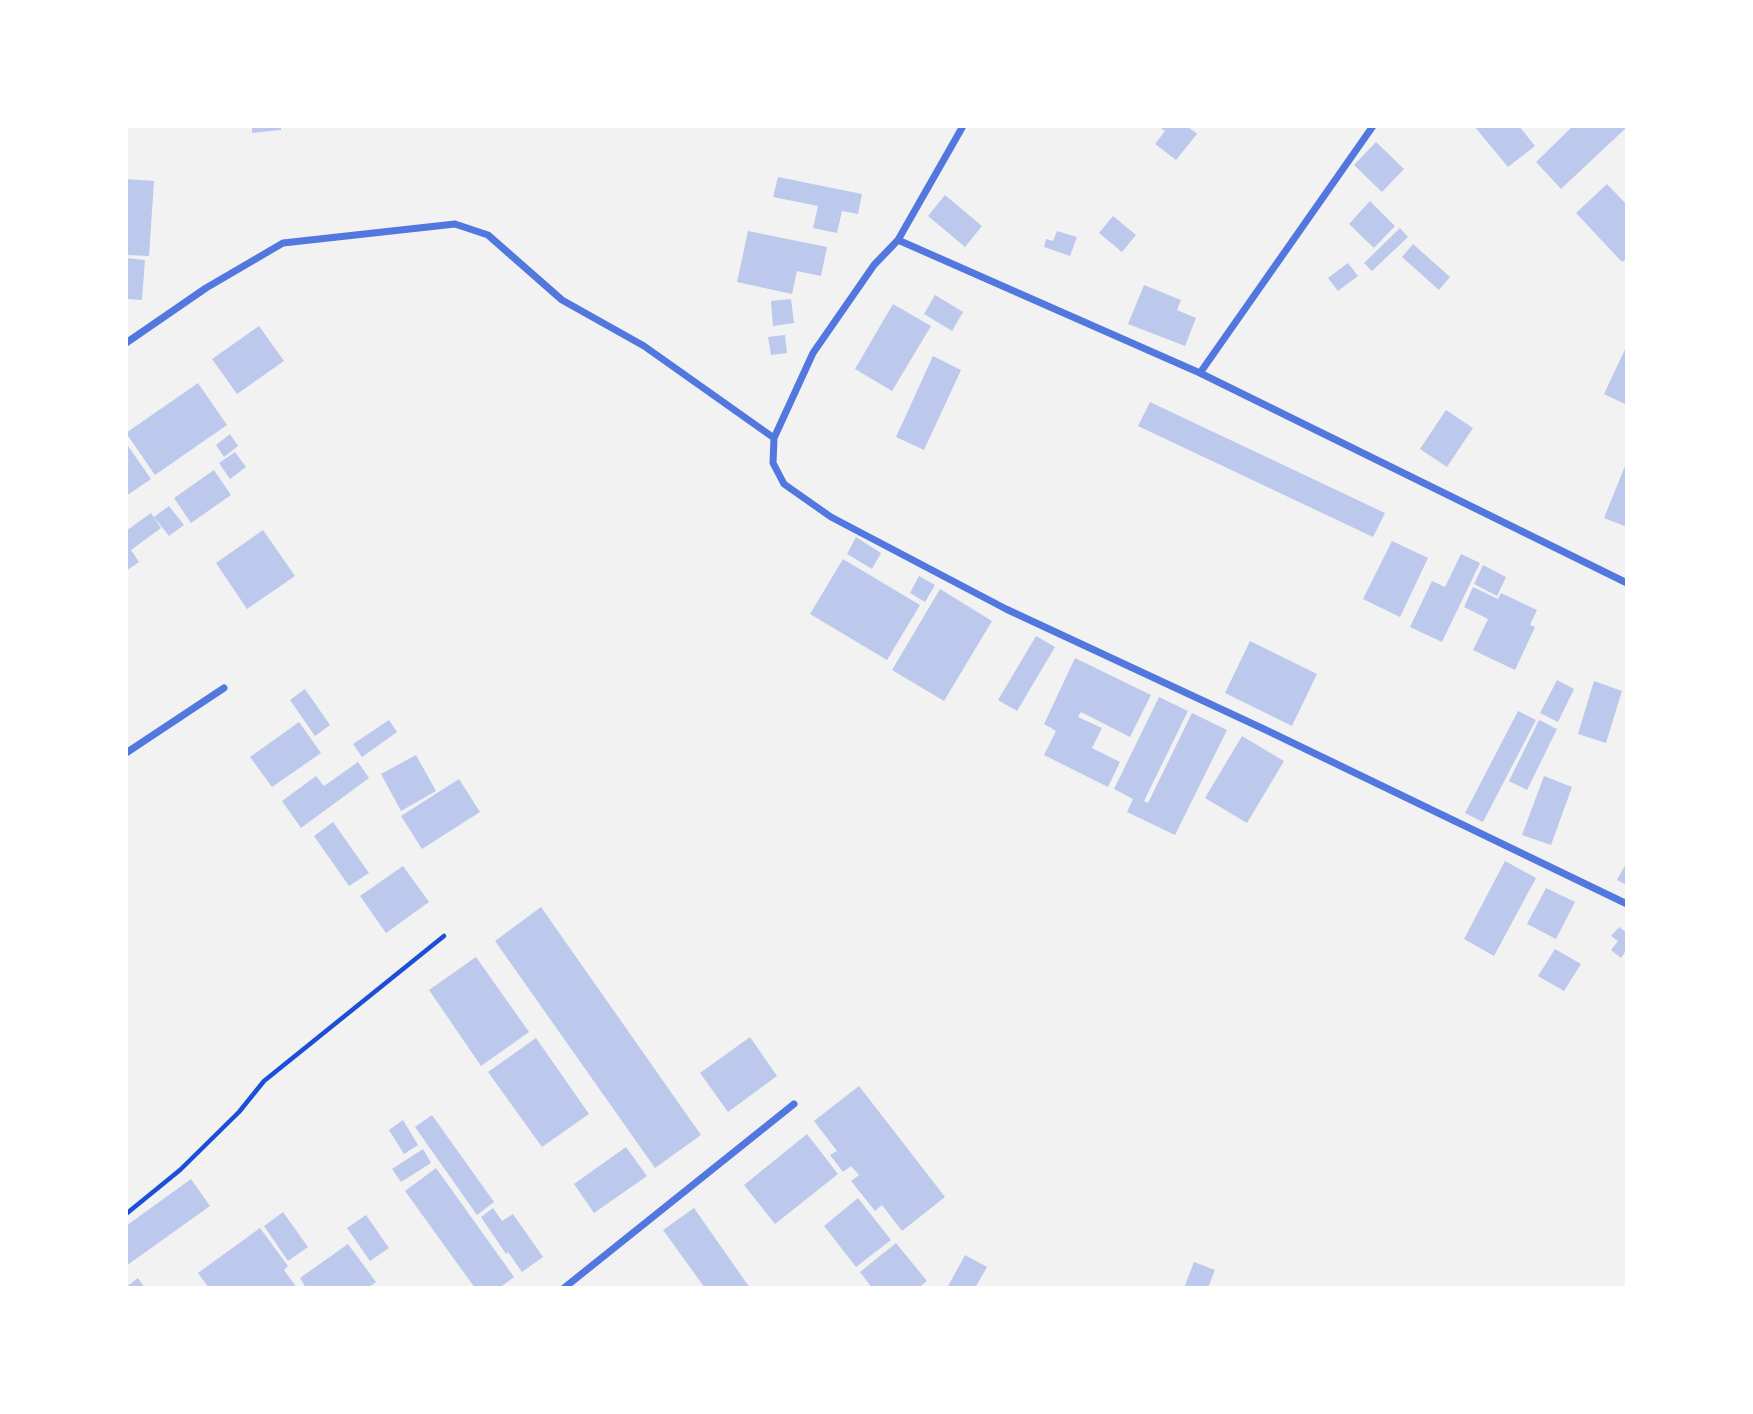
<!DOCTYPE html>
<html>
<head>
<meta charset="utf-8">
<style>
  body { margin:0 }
  #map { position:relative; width:1753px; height:1414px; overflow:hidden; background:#f2f2f2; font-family:"Playfair Display",serif }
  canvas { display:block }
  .frame { position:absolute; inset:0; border:128px solid #fff; pointer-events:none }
</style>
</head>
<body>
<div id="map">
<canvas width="1753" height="1414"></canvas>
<div class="frame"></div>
</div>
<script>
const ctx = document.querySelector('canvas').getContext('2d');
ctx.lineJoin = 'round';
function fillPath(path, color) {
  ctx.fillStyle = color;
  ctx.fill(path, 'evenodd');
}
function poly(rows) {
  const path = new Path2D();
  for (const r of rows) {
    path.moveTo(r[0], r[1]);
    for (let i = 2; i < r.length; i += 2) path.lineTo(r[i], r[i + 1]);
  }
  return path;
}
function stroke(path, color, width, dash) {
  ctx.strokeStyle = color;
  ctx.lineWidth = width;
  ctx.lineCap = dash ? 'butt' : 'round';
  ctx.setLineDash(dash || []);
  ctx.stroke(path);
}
fillPath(poly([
  [252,126,281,126,281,130,252,133],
  [1158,126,1187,126,1197,134,1176,160,1155,144,1165,131],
  [1474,126,1519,126,1535,146,1508,167],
  [1573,126,1627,127,1561,189,1536,162],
  [1376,142,1404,169,1382,192,1354,165],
  [778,177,862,194,858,214,842,211,837,233,813,228,818,206,773,197],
  [126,179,154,181,149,256,126,255],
  [1607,184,1627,205,1627,258,1622,262,1576,213],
  [945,195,982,226,965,247,928,216],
  [1370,201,1395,226,1374,248,1349,224],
  [1113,216,1136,235,1122,252,1099,233],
  [1400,228,1408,237,1372,271,1364,263],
  [748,231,827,247,821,276,797,271,792,294,737,282],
  [1057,231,1077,237,1070,256,1044,247,1046,239,1053,241],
  [1413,244,1450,277,1439,290,1402,257],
  [126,258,145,260,142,300,126,299],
  [1348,263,1358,276,1338,291,1328,278],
  [1144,285,1181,300,1177,310,1196,318,1185,346,1128,324],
  [935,295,963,312,952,331,924,314],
  [791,299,794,323,773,326,771,301],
  [893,304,931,326,892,391,855,369],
  [259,326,284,361,237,394,212,359],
  [785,335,787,353,771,355,768,337],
  [1627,345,1627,405,1604,394],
  [933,356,961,370,924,450,896,437],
  [198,383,227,425,155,475,126,433],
  [1150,402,1385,513,1373,537,1138,426],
  [1446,410,1473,428,1447,467,1420,449],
  [230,434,238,446,224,457,216,445],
  [126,443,151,479,126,496],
  [235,452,246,467,230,479,219,463],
  [1627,461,1627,527,1604,518],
  [214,470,231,495,191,523,174,498],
  [169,506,184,525,169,536,154,517],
  [151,513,161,528,131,550,139,562,126,571,126,531],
  [263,530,295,576,247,609,216,563],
  [856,537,881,553,872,569,847,554],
  [1392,541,1428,558,1400,617,1363,599],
  [1461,554,1480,563,1442,642,1410,627,1432,581,1445,587],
  [843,559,920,605,887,660,810,614],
  [1483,565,1506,577,1497,596,1474,584],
  [919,576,935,585,925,602,910,593],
  [1473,587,1498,599,1501,593,1537,610,1530,625,1535,627,1515,670,1473,650,1488,619,1464,607],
  [940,589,992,621,944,701,892,670],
  [1036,636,1055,647,1017,711,998,700],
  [1250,641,1317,674,1292,726,1225,693],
  [1075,658,1151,695,1130,737,1081,712,1078,717,1102,728,1092,748,1120,762,1108,787,1044,755,1056,731,1044,724],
  [1557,680,1574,689,1558,722,1540,713],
  [1594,681,1622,691,1606,743,1578,734],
  [305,689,330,725,315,736,290,700],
  [1159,697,1188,711,1144,801,1148,803,1192,713,1227,730,1175,835,1127,812,1133,799,1114,789],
  [1518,711,1536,720,1483,822,1465,813],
  [389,720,397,732,362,757,353,744],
  [1539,720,1557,729,1527,790,1509,781],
  [299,722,321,753,272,787,250,757],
  [1242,736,1284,761,1247,823,1205,798],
  [416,755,436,791,401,811,381,774],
  [358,762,369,778,301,828,282,801,316,776,324,786],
  [1544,776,1572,787,1551,845,1522,835],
  [459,779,480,812,422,849,401,816],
  [333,822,369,873,349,886,314,836],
  [1505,861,1536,878,1494,956,1464,939],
  [1627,862,1627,885,1617,880],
  [403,866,429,902,386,933,360,896],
  [1546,888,1575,902,1556,939,1527,924],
  [541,907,701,1135,655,1168,495,941],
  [1619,927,1627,933,1627,949,1621,958,1611,950,1618,941,1611,936],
  [1555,949,1581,964,1564,991,1538,976],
  [476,957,529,1032,481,1066,429,990],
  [750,1037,777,1076,728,1112,700,1073],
  [536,1038,589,1114,542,1147,488,1072],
  [859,1086,945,1197,902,1231,882,1205,875,1211,851,1181,859,1175,851,1166,843,1172,830,1155,837,1151,814,1121],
  [432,1115,494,1202,477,1215,415,1127],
  [403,1120,418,1145,404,1154,389,1130],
  [807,1134,838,1174,775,1224,744,1185],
  [626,1147,647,1176,594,1213,574,1184],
  [423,1149,431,1163,401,1182,392,1169],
  [436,1168,514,1277,499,1288,475,1288,405,1191],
  [191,1179,210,1206,126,1266,126,1226],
  [858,1198,891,1240,856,1267,824,1226],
  [493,1208,502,1221,513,1214,543,1257,522,1272,508,1252,506,1254,481,1217],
  [694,1208,750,1288,705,1288,663,1230],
  [283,1212,308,1247,288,1261,264,1226],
  [366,1215,389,1248,370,1261,347,1228],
  [260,1228,288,1266,284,1270,297,1288,209,1288,198,1273],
  [896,1243,927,1281,918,1288,872,1288,860,1272],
  [348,1244,376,1282,368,1288,306,1288,300,1278],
  [965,1255,987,1267,975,1288,947,1288],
  [1194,1262,1215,1270,1208,1288,1184,1288],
  [138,1278,145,1288,126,1288,126,1287]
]), '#bdc9ec');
stroke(poly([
  [126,1214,180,1170,239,1112,264,1081,444,936]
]), '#1d4ed8', 4.5);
stroke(poly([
  [963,126,898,240,874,265,813,353,774,438,773,463,784,484,831,517,1006,609,1266,730,1627,904],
  [898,240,1200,373,1627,583],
  [126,343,206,288,283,243,455,224,488,235,562,300,644,346,774,438],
  [1200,373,1373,126],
  [126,753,224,688],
  [564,1288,794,1104]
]), '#5277de', 7);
</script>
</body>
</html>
